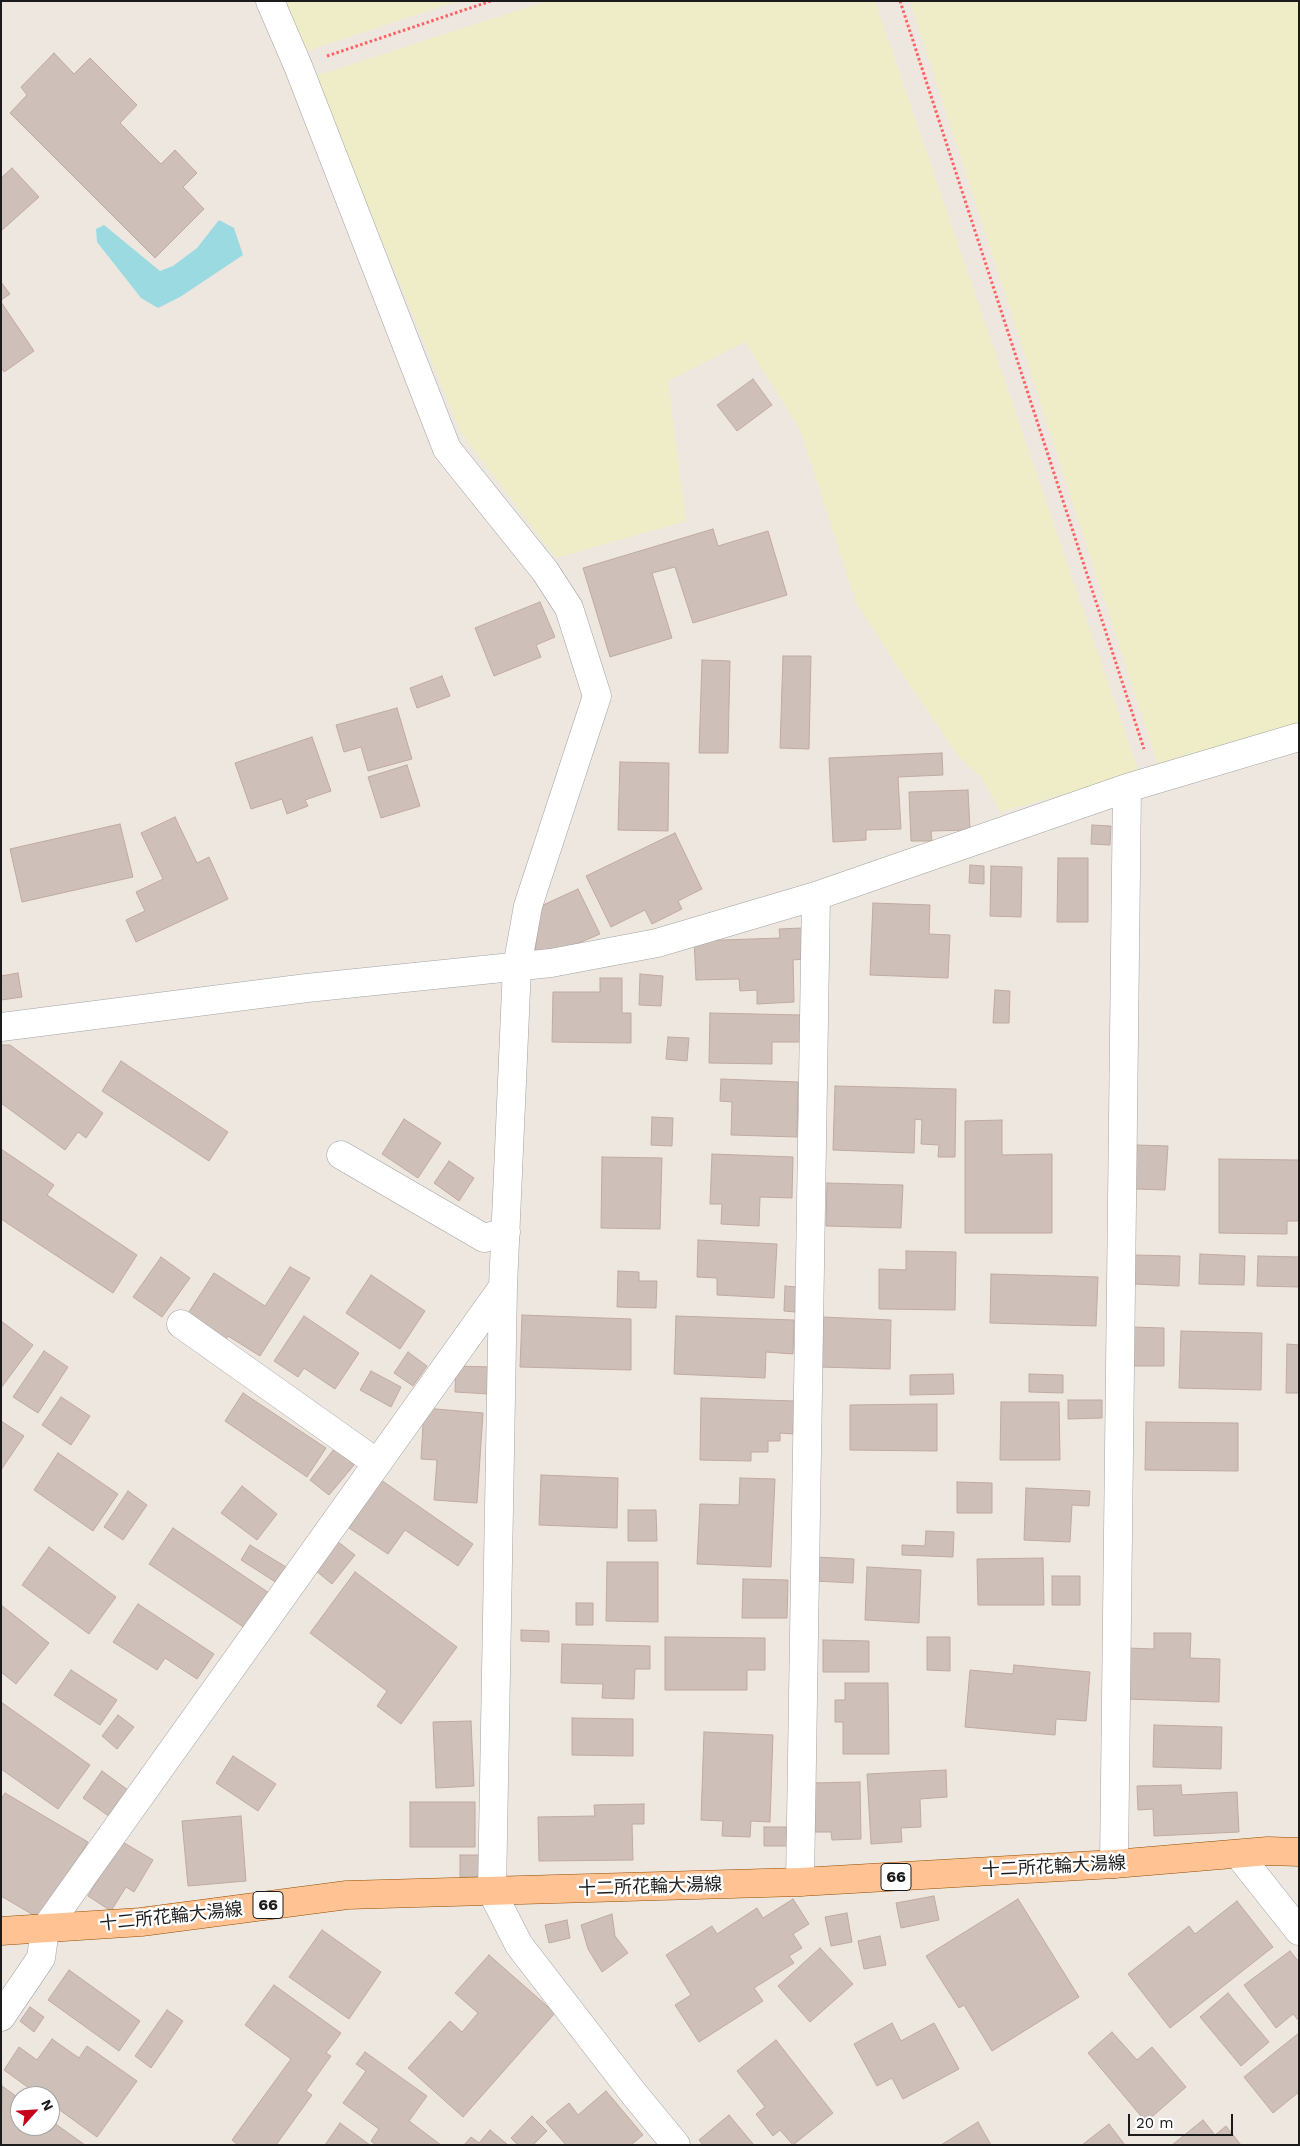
<!DOCTYPE html>
<html>
<head>
<meta charset="utf-8">
<style>
  body { margin:0 }
  #map { position:relative; width:1300px; height:2146px; overflow:hidden; background:#eee7df; font-family:"Work Sans",sans-serif }
  canvas { display:block }
  .frame { position:absolute; inset:0; border:2px solid #1b1b1b; pointer-events:none }
  .north { position:absolute; left:10px; top:2086px; width:50px; height:50px; box-sizing:border-box; background:#fff; border:1px solid #a4a4a4; border-radius:50%; rotate:64deg; font-size:14px; font-weight:700; line-height:20px; text-align:center; color:#1b1b1b }
  .north::after { content:''; display:block; margin:auto; width:18px; height:22px; background:#c6001a; clip-path:polygon(50% 0,100% 100%,50% 72%,0 100%) }
  .scale { position:absolute; left:1128px; top:2114px; width:105px; height:22px; box-sizing:border-box; border:2px solid #1b1b1b; border-top:0; padding-left:6px; font-size:15px; line-height:18px; white-space:nowrap; color:#1b1b1b; -webkit-text-stroke:4px #fff; paint-order:stroke }
</style>
</head>
<body>
<div id="map">
<canvas width="1300" height="2146"></canvas>
<div class="frame"></div>
<div class="north">N</div>
<div class="scale">20 m</div>
</div>
<script>
const ctx = document.querySelector('canvas').getContext('2d');
ctx.lineJoin = 'round';
function fillPath(path, color) {
  ctx.fillStyle = color;
  ctx.fill(path, 'evenodd');
}
function poly(rows) {
  const path = new Path2D();
  for (const r of rows) {
    path.moveTo(r[0], r[1]);
    for (let i = 2; i < r.length; i += 2) path.lineTo(r[i], r[i + 1]);
  }
  return path;
}
function stroke(path, color, width, dash) {
  ctx.strokeStyle = color;
  ctx.lineWidth = width;
  ctx.lineCap = dash ? 'butt' : 'round';
  ctx.setLineDash(dash || []);
  ctx.stroke(path);
}
function drawText(font, color, halo, rows, align = 'center') {
  ctx.font = font + ' "Work Sans","Noto Sans JP",sans-serif';
  ctx.lineWidth = 5;
  ctx.setLineDash([]);
  ctx.textBaseline = 'middle';
  ctx.strokeStyle = halo;
  ctx.fillStyle = color;
  for (const [text, x, y, turn = 0] of rows) {
    ctx.save();
    ctx.translate(x, y);
    ctx.rotate((+turn || 0) * Math.PI / 180);
    ctx.textAlign = isNaN(turn) ? turn : align;
    if (halo) ctx.strokeText(text, 0, 0);
    ctx.fillText(text, 0, 0);
    ctx.restore();
  }
}
fillPath(poly([
  [285,1,458,1,307,51],
  [547,1,875,1,1139,773,1000,812,982,778,960,758,905,678,856,602,800,429,745,342,668,381,686,521,556,558,461,433,315,76],
  [910,1,1299,1,1299,722,1158,765]
]), '#efedc7');
fillPath(poly([
  [219,220,234,228,243,255,180,297,158,308,141,298,97,242,96,229,104,225,160,271,173,266,197,248]
]), '#9adae0');
const building = poly([
  [54,53,74,74,90,58,137,105,120,123,161,164,175,150,197,173,183,187,204,209,155,258,10,113,27,95,21,87,54,53],
  [12,168,39,197,1,231,1,178,12,168],
  [1,282,10,294,1,300,1,282],
  [1,302,34,351,4,372,1,367,1,302],
  [753,379,772,405,737,431,717,405,753,379],
  [713,529,718,546,768,531,787,595,693,623,675,567,652,573,672,638,610,657,583,568,713,529],
  [540,602,555,637,536,645,541,657,494,676,475,628,540,602],
  [783,656,811,656,809,749,780,748,783,656],
  [702,660,730,661,728,753,699,753,702,660],
  [442,676,450,696,417,708,410,688,442,676],
  [397,708,412,759,368,771,361,747,344,752,336,725,397,708],
  [312,737,331,791,305,800,308,806,287,814,282,799,251,809,235,763,312,737],
  [942,753,943,775,898,777,901,829,866,830,866,840,833,842,829,758,942,753],
  [620,762,669,763,668,831,618,830,620,762],
  [407,765,420,806,381,818,368,777,407,765],
  [968,790,970,830,931,831,932,841,911,841,909,792,968,790],
  [175,817,197,863,209,857,228,899,136,942,126,920,145,911,136,892,163,879,141,833,175,817],
  [120,824,133,877,22,902,10,849,120,824],
  [1092,825,1111,826,1110,845,1091,844,1092,825],
  [675,833,702,889,678,901,682,909,652,924,645,910,611,927,586,876,675,833],
  [1058,858,1088,858,1088,922,1057,922,1058,858],
  [970,865,984,866,984,884,969,883,970,865],
  [991,866,1022,867,1021,917,990,916,991,866],
  [578,889,600,934,567,948,535,951,541,906,578,889],
  [873,903,930,905,929,934,950,935,948,978,870,975,873,903],
  [802,928,803,959,793,960,794,1002,757,1004,757,990,740,991,739,979,696,980,694,941,780,938,779,929,802,928],
  [18,973,22,997,1,1000,1,976,18,973],
  [640,974,663,976,661,1006,639,1005,640,974],
  [600,978,622,978,622,1013,631,1013,631,1043,552,1042,553,992,600,992,600,978],
  [995,990,1010,991,1009,1023,993,1023,995,990],
  [710,1013,801,1015,800,1042,772,1042,772,1064,709,1063,710,1013],
  [668,1037,689,1038,687,1061,666,1059,668,1037],
  [1,1045,10,1045,103,1113,86,1138,78,1132,65,1150,1,1103,1,1045],
  [121,1061,228,1132,209,1161,102,1091,121,1061],
  [721,1079,798,1082,797,1137,731,1135,732,1102,720,1101,721,1079],
  [835,1086,956,1089,955,1157,938,1157,939,1145,921,1144,922,1120,915,1119,914,1153,833,1150,835,1086],
  [652,1117,673,1118,672,1146,651,1145,652,1117],
  [404,1119,441,1143,418,1178,382,1154,404,1119],
  [1002,1120,1002,1155,1052,1154,1052,1233,965,1233,965,1121,1002,1120],
  [1137,1145,1168,1146,1165,1190,1135,1189,1137,1145],
  [1,1149,54,1185,47,1195,137,1255,113,1293,1,1219,1,1149],
  [712,1154,793,1157,792,1198,760,1197,759,1226,721,1224,722,1204,710,1204,712,1154],
  [602,1157,662,1158,660,1229,601,1228,602,1157],
  [1219,1159,1299,1160,1299,1221,1287,1221,1287,1234,1219,1233,1219,1159],
  [449,1161,474,1178,459,1201,434,1183,449,1161],
  [827,1183,903,1185,901,1228,826,1226,827,1183],
  [698,1240,777,1244,774,1298,717,1295,717,1278,697,1277,698,1240],
  [906,1251,956,1252,955,1310,879,1309,879,1269,906,1270,906,1251],
  [1200,1254,1245,1256,1244,1285,1199,1284,1200,1254],
  [1135,1255,1180,1256,1179,1286,1134,1284,1135,1255],
  [1258,1256,1299,1257,1299,1287,1257,1286,1258,1256],
  [161,1257,190,1278,162,1317,133,1297,161,1257],
  [290,1267,310,1278,260,1356,228,1336,224,1343,185,1318,214,1273,265,1306,290,1267],
  [618,1271,639,1272,639,1281,657,1281,656,1308,617,1307,618,1271],
  [991,1274,1098,1277,1096,1326,990,1323,991,1274],
  [371,1275,425,1311,400,1349,346,1313,371,1275],
  [785,1286,796,1287,795,1312,784,1311,785,1286],
  [522,1315,631,1319,631,1370,520,1367,522,1315],
  [304,1316,359,1353,335,1389,304,1368,298,1377,274,1361,304,1316],
  [676,1316,794,1320,793,1354,766,1352,765,1378,674,1374,676,1316],
  [822,1317,891,1320,890,1369,820,1367,822,1317],
  [1,1321,33,1345,1,1388,1,1321],
  [1132,1327,1164,1328,1164,1366,1131,1366,1132,1327],
  [1181,1331,1262,1333,1261,1390,1179,1388,1181,1331],
  [1287,1344,1299,1345,1299,1393,1286,1393,1287,1344],
  [44,1351,68,1367,38,1413,13,1397,44,1351],
  [408,1352,427,1366,413,1386,394,1373,408,1352],
  [456,1366,490,1367,489,1394,455,1392,456,1366],
  [371,1371,401,1387,391,1407,360,1390,371,1371],
  [953,1374,954,1394,910,1395,910,1375,953,1374],
  [1029,1374,1063,1375,1063,1393,1029,1392,1029,1374],
  [243,1393,326,1448,307,1477,225,1421,243,1393],
  [61,1397,90,1416,71,1445,42,1425,61,1397],
  [701,1398,794,1401,793,1434,780,1433,780,1441,768,1441,768,1452,751,1452,751,1461,700,1460,701,1398],
  [1068,1400,1102,1400,1102,1418,1068,1419,1068,1400],
  [1001,1402,1059,1402,1060,1460,1000,1460,1001,1402],
  [937,1404,937,1451,850,1450,850,1405,937,1404],
  [424,1408,483,1413,477,1503,434,1500,437,1460,421,1459,424,1408],
  [1,1421,24,1436,1,1470,1,1421],
  [1146,1422,1238,1423,1238,1471,1145,1470,1146,1422],
  [334,1449,354,1465,329,1495,310,1480,334,1449],
  [58,1453,118,1494,93,1531,34,1490,58,1453],
  [541,1475,618,1478,617,1528,539,1525,541,1475],
  [740,1478,775,1479,771,1567,697,1564,700,1504,739,1505,740,1478],
  [381,1480,473,1544,458,1566,405,1530,388,1554,349,1528,381,1480],
  [957,1482,992,1483,992,1513,957,1513,957,1482],
  [242,1486,277,1514,257,1540,221,1513,242,1486],
  [1026,1488,1090,1491,1089,1506,1072,1505,1070,1542,1024,1540,1026,1488],
  [128,1491,147,1505,123,1540,104,1527,128,1491],
  [628,1510,656,1510,657,1541,628,1541,628,1510],
  [173,1528,272,1595,248,1630,149,1564,173,1528],
  [926,1531,954,1532,953,1557,902,1555,902,1545,925,1546,926,1531],
  [337,1541,355,1555,332,1584,315,1570,337,1541],
  [250,1545,286,1567,277,1583,241,1560,250,1545],
  [49,1547,116,1597,89,1634,22,1585,49,1547],
  [816,1557,854,1559,853,1583,815,1581,816,1557],
  [1043,1558,1044,1605,978,1605,977,1559,1043,1558],
  [607,1562,658,1562,658,1622,606,1621,607,1562],
  [867,1567,921,1570,919,1623,865,1620,867,1567],
  [355,1572,457,1647,401,1724,377,1706,387,1691,310,1633,355,1572],
  [1052,1576,1080,1576,1080,1605,1052,1605,1052,1576],
  [743,1579,788,1580,787,1618,742,1618,743,1579],
  [576,1603,593,1603,593,1625,576,1625,576,1603],
  [138,1604,214,1654,197,1679,165,1658,157,1670,113,1642,138,1604],
  [1,1605,49,1643,16,1684,1,1672,1,1605],
  [521,1630,549,1631,549,1642,521,1641,521,1630],
  [1154,1633,1191,1633,1190,1658,1220,1659,1219,1702,1127,1699,1128,1648,1154,1649,1154,1633],
  [665,1637,765,1638,765,1670,747,1670,747,1690,665,1690,665,1637],
  [927,1637,950,1637,950,1671,927,1670,927,1637],
  [823,1640,869,1641,869,1672,823,1672,823,1640],
  [562,1644,650,1646,650,1669,635,1669,634,1699,602,1698,603,1684,561,1683,562,1644],
  [1014,1665,1090,1672,1086,1721,1056,1719,1055,1735,965,1727,970,1670,1013,1674,1014,1665],
  [71,1670,117,1700,100,1725,54,1695,71,1670],
  [845,1683,888,1683,889,1754,843,1754,843,1722,835,1722,835,1700,845,1700,845,1683],
  [1,1702,90,1765,58,1809,1,1769,1,1702],
  [118,1715,134,1727,117,1749,102,1736,118,1715],
  [572,1718,633,1719,633,1756,572,1755,572,1718],
  [471,1721,474,1786,436,1788,433,1722,471,1721],
  [1154,1725,1222,1727,1221,1769,1153,1767,1154,1725],
  [704,1732,773,1735,770,1822,751,1821,750,1837,722,1836,723,1821,701,1820,704,1732],
  [233,1756,276,1784,258,1811,216,1783,233,1756],
  [946,1770,947,1797,920,1799,921,1827,901,1828,902,1842,871,1844,867,1774,946,1770],
  [102,1771,132,1793,113,1819,83,1798,102,1771],
  [860,1782,861,1839,832,1840,831,1832,812,1832,811,1783,860,1782],
  [1181,1785,1182,1795,1237,1792,1239,1832,1154,1836,1153,1809,1138,1810,1137,1786,1181,1785],
  [5,1793,88,1842,42,1920,1,1896,1,1799,5,1793],
  [410,1802,475,1802,475,1847,410,1847,410,1802],
  [644,1804,644,1824,632,1824,633,1860,539,1861,538,1817,595,1816,594,1805,644,1804],
  [241,1816,246,1881,188,1886,182,1821,241,1816],
  [764,1827,786,1827,787,1846,764,1846,764,1827],
  [121,1841,153,1860,134,1892,126,1887,111,1911,88,1896,121,1841],
  [460,1855,482,1855,481,1877,460,1877,460,1855],
  [934,1896,939,1920,901,1928,896,1903,934,1896],
  [793,1899,809,1924,793,1934,802,1948,789,1956,794,1963,754,1988,763,2001,699,2042,675,2005,691,1995,666,1955,712,1926,717,1934,757,1908,763,1918,793,1899],
  [1018,1899,1079,1997,992,2051,964,2005,959,2008,926,1956,1018,1899],
  [1237,1901,1273,1947,1170,2028,1128,1974,1189,1926,1195,1934,1237,1901],
  [847,1913,852,1942,831,1946,825,1917,847,1913],
  [612,1914,615,1936,628,1953,602,1972,588,1949,581,1925,612,1914],
  [567,1920,570,1938,549,1943,545,1925,567,1920],
  [322,1930,381,1972,349,2019,289,1977,322,1930],
  [880,1936,886,1965,864,1969,858,1941,880,1936],
  [820,1948,853,1984,810,2022,778,1986,820,1948],
  [1290,1951,1299,1962,1299,2021,1293,2014,1276,2028,1244,1985,1290,1951],
  [489,1955,555,2013,463,2117,408,2068,450,2021,462,2032,478,2013,455,1993,489,1955],
  [69,1970,140,2021,119,2051,48,2000,69,1970],
  [274,1985,341,2033,326,2053,331,2056,306,2091,312,2095,276,2145,238,2145,232,2140,291,2059,245,2025,274,1985],
  [1228,1993,1269,2042,1241,2066,1200,2017,1228,1993],
  [30,2007,44,2017,34,2032,20,2021,30,2007],
  [167,2010,183,2021,151,2068,135,2056,167,2010],
  [892,2023,901,2041,934,2023,959,2069,903,2099,892,2078,877,2086,854,2044,892,2023],
  [1112,2032,1137,2060,1152,2047,1186,2087,1146,2122,1088,2053,1112,2032],
  [1299,2033,1299,2092,1273,2113,1244,2077,1299,2033],
  [52,2039,79,2058,87,2046,137,2081,97,2137,50,2103,50,2096,40,2096,4,2070,19,2047,37,2060,52,2039],
  [776,2040,833,2113,793,2145,780,2130,773,2136,756,2114,765,2107,737,2071,776,2040],
  [365,2052,427,2096,409,2121,441,2145,376,2145,371,2141,379,2129,343,2103,366,2071,356,2064,365,2052],
  [2,2086,20,2099,20,2126,50,2126,50,2120,85,2145,1,2145,2,2086],
  [606,2091,643,2135,631,2145,566,2145,546,2122,569,2103,578,2115,606,2091],
  [729,2115,754,2145,703,2145,699,2140,729,2115],
  [532,2116,547,2131,533,2145,518,2145,511,2138,532,2116],
  [1203,2120,1215,2135,1226,2126,1241,2145,1172,2145,1203,2120],
  [978,2122,991,2145,941,2145,978,2122],
  [340,2123,370,2145,325,2145,340,2123],
  [1109,2124,1125,2145,1082,2145,1109,2124],
  [490,2130,508,2145,464,2145,471,2137,479,2143,490,2130]
]);
fillPath(building, '#cebfb8');
stroke(building, '#c0aaa0', 1);
const street = poly([
  [270,1,298,66,447,449,545,571,569,608,597,696,528,906,517,967,503,1287,492,1892,519,1945,634,2094,676,2145],
  [1,1027,307,988,551,963,657,943,816,896,1127,788,1299,737],
  [341,1155,484,1238,506,1232],
  [181,1324,377,1463],
  [1238,1854,1299,1931],
  [1114,1864,1127,788],
  [800,1882,816,896],
  [1,2017,41,1958,45,1929,503,1287]
]);
const primary = poly([
  [1,1931,141,1922,347,1895,800,1882,1114,1864,1268,1851,1299,1852]
]);
stroke(street, '#a2a2a2', 29);
stroke(primary, '#924e00', 29);
stroke(poly([
  [900,1,1144,749],
  [327,56,491,1]
]), '#ff5f63', 3, [2.5, 2.5]);
stroke(street, '#fff', 28);
stroke(primary, '#ffc293', 28);
for (const [x, y, w] of [
  [896,1877,30],
  [268,1905,30]
]) {
  const box = new Path2D();
  box.roundRect(x - w / 2, y - 13.5, w, 27, 4);
  ctx.fillStyle = '#fff';
  ctx.fill(box);
  stroke(box, '#1b1b1b', 1);
}
drawText('bold 16px', '#1b1b1b', null, [
  ["66",896,1877],
  ["66",268,1905]
]);
drawText('18px', '#1b1b1b', '#fff', [
  ["十二所花輪大湯線",1054,1867,-3],
  ["十二所花輪大湯線",650,1887,-2],
  ["十二所花輪大湯線",171,1917,-6]
]);
</script>
</body>
</html>
